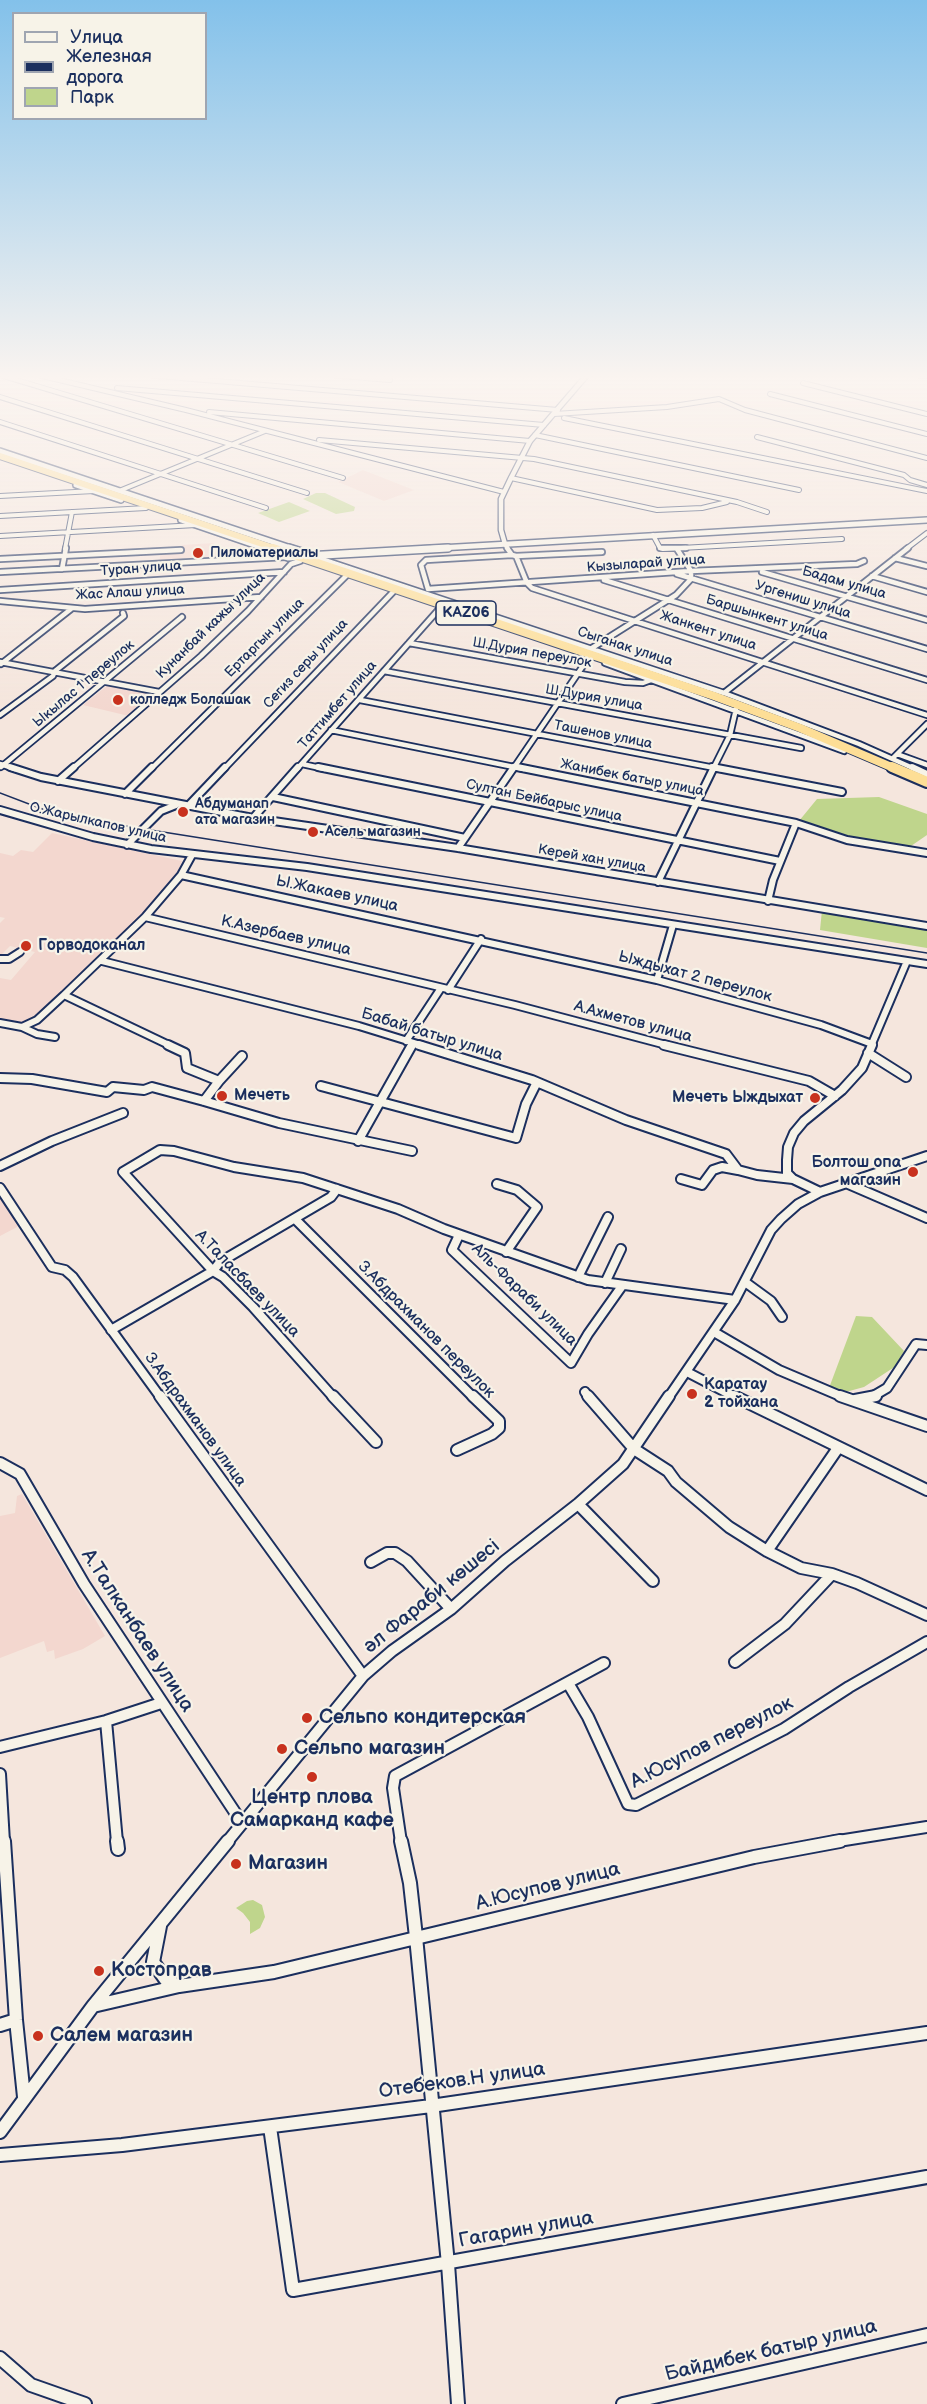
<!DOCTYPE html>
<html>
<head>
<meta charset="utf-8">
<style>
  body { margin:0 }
  #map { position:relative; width:927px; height:2404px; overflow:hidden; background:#f5e6dd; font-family:"Balsamiq Sans",sans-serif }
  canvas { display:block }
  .legend { position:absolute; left:12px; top:12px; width:195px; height:108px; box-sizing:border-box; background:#f7f3e8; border:2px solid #9fa5b1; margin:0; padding:8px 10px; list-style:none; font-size:18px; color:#1b2f5e }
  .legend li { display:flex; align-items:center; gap:12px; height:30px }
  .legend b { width:30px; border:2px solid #9fa5b1 }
</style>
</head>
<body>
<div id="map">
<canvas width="927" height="2404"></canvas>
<ul class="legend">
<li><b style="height:8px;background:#f7f3e8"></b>Улица</li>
<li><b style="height:8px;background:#1b2f5e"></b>Железная дорога</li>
<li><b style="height:16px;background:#bfd58c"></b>Парк</li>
</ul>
</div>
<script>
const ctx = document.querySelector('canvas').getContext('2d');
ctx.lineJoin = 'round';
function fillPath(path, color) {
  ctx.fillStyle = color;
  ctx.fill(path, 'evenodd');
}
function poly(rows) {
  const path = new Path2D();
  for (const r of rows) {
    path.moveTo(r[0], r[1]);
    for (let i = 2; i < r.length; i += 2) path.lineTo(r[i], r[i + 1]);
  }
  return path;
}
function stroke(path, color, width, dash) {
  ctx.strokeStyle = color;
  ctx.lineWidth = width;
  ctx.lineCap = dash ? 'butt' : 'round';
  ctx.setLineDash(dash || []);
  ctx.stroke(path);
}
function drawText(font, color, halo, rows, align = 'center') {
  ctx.font = font + ' "Balsamiq Sans",sans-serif';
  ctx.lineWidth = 4.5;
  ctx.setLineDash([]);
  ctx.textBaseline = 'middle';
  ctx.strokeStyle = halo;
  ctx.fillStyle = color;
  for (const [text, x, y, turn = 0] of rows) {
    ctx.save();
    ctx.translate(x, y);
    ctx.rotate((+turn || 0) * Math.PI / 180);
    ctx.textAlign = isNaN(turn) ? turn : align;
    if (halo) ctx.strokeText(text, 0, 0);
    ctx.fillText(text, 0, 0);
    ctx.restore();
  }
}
fillPath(poly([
  [363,470,414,490,384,501,338,482],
  [214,543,217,558,159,562,161,552,183,551,182,545],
  [108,685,153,694,129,716,83,705],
  [52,833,182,861,177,874,135,923,100,959,39,1014,23,1023,0,1019,0,978,11,980,35,952,10,946,0,956,0,923,5,918,0,917,0,853,13,856,21,850,33,852],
  [0,1198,19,1226,0,1236],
  [22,1494,105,1636,83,1649,55,1659,54,1650,47,1652,44,1641,0,1658,0,1516,15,1513,17,1496]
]), '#f3d7cf');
fillPath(poly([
  [316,493,325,493,355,507,354,511,336,514,303,499],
  [289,502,310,511,279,522,258,513],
  [879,797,927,814,927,835,911,846,885,844,848,838,799,821,817,799],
  [822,910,927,927,927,948,820,930],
  [856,1316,872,1317,904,1351,896,1366,864,1387,842,1393,829,1388],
  [253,1900,262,1905,265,1917,260,1928,250,1934,250,1922,243,1913,236,1908,247,1901]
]), '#bfd58c');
const minorFar5 = poly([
  [0,375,343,478],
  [38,375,186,410,504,492],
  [146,375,558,410],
  [329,375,390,380],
  [912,375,927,376],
  [803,383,927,414],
  [117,388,544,425],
  [770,394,927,434],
  [0,397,307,493],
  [209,412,530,441],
  [554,414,667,407,719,399,745,410,927,458],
  [564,418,927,491],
  [0,422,266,508],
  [535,435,799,490],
  [757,437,904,475,910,480,927,485],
  [319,440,534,459,737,502,767,512],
  [511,478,657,510,702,508,727,502],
  [119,491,265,431],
  [0,496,94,491],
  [0,516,146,508],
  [653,535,660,548,663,549,842,539],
  [0,536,196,525],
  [505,544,508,549],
  [65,549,72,512],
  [906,549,927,533]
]);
const minorFar4 = poly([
  [507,548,512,555,516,556,527,583,532,588,927,715],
  [660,548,686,548],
  [512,555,426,560,421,565,428,589,691,571,857,564,864,561],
  [312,556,724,693,859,744,915,769],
  [516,556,602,552],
  [895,558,927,566],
  [0,559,181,550],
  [62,569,66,548],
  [0,572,286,557],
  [762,572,927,620],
  [677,574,927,649],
  [872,576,927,592],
  [604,580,927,680],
  [0,590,284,572],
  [0,601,85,609,261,597],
  [409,643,625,682,643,683,651,680],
  [592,648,676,595,691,579,691,571,677,549],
  [0,662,159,692],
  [605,663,844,751],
  [1,664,71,609],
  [384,671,801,748],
  [724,693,908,548],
  [360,700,720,769],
  [0,715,53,676,55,671,124,616,123,613],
  [331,730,524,769],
  [897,754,927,765],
  [893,758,927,724],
  [0,764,15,769],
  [302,764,325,769],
  [1,767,182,617],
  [72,769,201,656,248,611,291,564,300,561],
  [151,769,346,576],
  [224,769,393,592],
  [297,769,440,608],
  [513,769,589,657],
  [713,769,730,735,736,709]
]);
const minorFar3 = poly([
  [10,767,41,777,253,818,458,848,927,926],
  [318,767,780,861],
  [517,767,796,823,847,840,927,853],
  [712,767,842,792],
  [912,767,927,774],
  [58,781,74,767],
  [125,794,152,767],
  [273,797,465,838],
  [187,807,225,767],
  [0,810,93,837,151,849,307,867,927,964],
  [253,818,298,767],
  [127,845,161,811,176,805],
  [458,848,514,767],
  [192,855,181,875,657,980,821,1025,872,1044],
  [658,882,714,767],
  [768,901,773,880,796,823],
  [145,917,515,1005,670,1046],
  [0,959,9,959,20,952],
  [102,961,359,1026,424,1046],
  [657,980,673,925],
  [448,990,481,939],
  [64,995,145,917,181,875],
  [0,1023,22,1027,37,1020,64,995,171,1046],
  [22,1027,37,1034,55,1037],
  [406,1041,441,988],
  [411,1046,413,1043],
  [871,1046,907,961]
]);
const minorFar2 = poly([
  [168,1045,185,1053,187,1068,219,1081,204,1101,279,1123,412,1151],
  [419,1045,532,1080,626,1120,726,1154,738,1170,757,1175,793,1179,820,1192],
  [664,1045,809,1081,835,1096],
  [868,1053,906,1077],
  [0,1078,32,1079,107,1092,113,1087,144,1090,152,1087,204,1101],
  [219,1081,242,1056],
  [321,1086,516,1138,526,1104,537,1082],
  [358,1141,412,1045],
  [0,1166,52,1141,123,1113],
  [681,1179,702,1185,713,1170,722,1167,738,1170],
  [793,1179,787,1173,787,1160,788,1147,794,1133,804,1121,842,1090,862,1068,872,1045],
  [846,1183,927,1218],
  [497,1184,517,1190,537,1207,506,1252],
  [0,1188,52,1267,65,1270,73,1277,161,1398],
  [295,1219,474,1398],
  [459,1235,452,1250,571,1363,588,1334,622,1286],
  [578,1277,608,1217],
  [745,1282,771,1301,782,1317],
  [605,1283,621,1249],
  [111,1330,213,1271,220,1262,331,1197,337,1189],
  [714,1332,779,1370,845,1398],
  [687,1372,737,1398],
  [585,1392,589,1398],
  [334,1398,253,1307,223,1277,213,1271,123,1172,160,1150,174,1151,234,1167,303,1178,398,1209,444,1229,588,1280,735,1300],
  [668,1398,735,1300,771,1230,781,1219,798,1204,820,1192,927,1156],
  [870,1398,887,1388,916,1344,927,1345]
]);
const minorFar1 = poly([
  [160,1396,363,1676],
  [333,1396,376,1442],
  [588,1396,634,1449,668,1471,676,1482,729,1527,767,1551,801,1568,832,1574,857,1583,927,1615],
  [734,1396,927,1490],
  [840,1396,927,1426],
  [855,1400,876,1396],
  [457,1450,492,1434,499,1428,499,1421,473,1396],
  [0,1463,20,1474,84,1584,242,1823],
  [578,1504,653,1581],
  [767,1551,838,1448],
  [371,1562,387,1553,395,1553,407,1561,451,1609],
  [735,1662,785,1624,832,1574],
  [568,1683,588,1717,628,1804,636,1805,784,1729,849,1687,927,1642],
  [106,1721,117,1842],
  [0,1747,106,1721,161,1703],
  [0,1774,4,1842],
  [227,1842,363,1676,392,1651,451,1609,505,1561,578,1504,623,1464,669,1396],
  [401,1842,393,1788,395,1776,604,1663],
  [832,1842,927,1827]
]);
const minor = poly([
  [4,1841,16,2020,24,2097],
  [117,1841,118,1849],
  [401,1841,410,1883,416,1937,448,2264,458,2404],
  [160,1926,153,1962,166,1980,179,1986],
  [93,2006,179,1986,274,1972,754,1857,840,1841],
  [0,2025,16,2020],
  [270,2127,293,2290,927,2177],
  [0,2132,93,2006,228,1841],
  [0,2155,122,2145,431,2106,927,2033],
  [0,2358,31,2385,85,2404],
  [623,2404,927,2335]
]);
const tertiary = poly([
  [505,544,501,530,501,499,511,478,530,441,587,375]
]);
const secondaryFar1 = poly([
  [0,451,294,549],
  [76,485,121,500],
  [181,520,266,549],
  [422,549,927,520]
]);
const secondary = poly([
  [261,548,288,557,448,548],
  [289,548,305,553]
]);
const trunkFar2 = poly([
  [0,456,277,549]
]);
const trunkFar1 = poly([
  [273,548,714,696,800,728,896,769]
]);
const trunk = poly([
  [892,767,927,782]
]);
stroke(minorFar5, '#1b2f5e', 6);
stroke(minorFar4, '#1b2f5e', 8);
stroke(minorFar3, '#1b2f5e', 10);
stroke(minorFar2, '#1b2f5e', 12);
stroke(minorFar1, '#1b2f5e', 14);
stroke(minor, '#1b2f5e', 16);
stroke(tertiary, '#1b2f5e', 7);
stroke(secondaryFar1, '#1b2f5e', 8);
stroke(secondary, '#1b2f5e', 10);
stroke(trunkFar2, '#1b2f5e', 8);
stroke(trunkFar1, '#1b2f5e', 10);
stroke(trunk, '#1b2f5e', 14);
stroke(minorFar5, '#f7f3e8', 4);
stroke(minorFar4, '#f7f3e8', 4.5);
stroke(minorFar3, '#f7f3e8', 6);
stroke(minorFar2, '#f7f3e8', 8);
stroke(minorFar1, '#f7f3e8', 10);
stroke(minor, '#f7f3e8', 12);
stroke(tertiary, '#f7f3e8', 4.5);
stroke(secondaryFar1, '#f7f3e8', 5);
stroke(secondary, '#f7f3e8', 7);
stroke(trunkFar2, '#fdde96', 6);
stroke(trunkFar1, '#fdde96', 8);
stroke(trunk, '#fdde96', 10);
stroke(poly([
  [0,793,50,812,81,819,927,953]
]), '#1b2f5e', 1.5);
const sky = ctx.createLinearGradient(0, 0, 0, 712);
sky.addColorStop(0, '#83c1ea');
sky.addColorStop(0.53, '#faf4f0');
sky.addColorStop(1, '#faf4f000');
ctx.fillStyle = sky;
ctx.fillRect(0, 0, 927, 712);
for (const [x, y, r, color] of [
  [198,553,6,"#c8321e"],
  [118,700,6,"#c8321e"],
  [183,812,6,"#c8321e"],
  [313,832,6,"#c8321e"],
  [26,946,6,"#c8321e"],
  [222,1096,6,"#c8321e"],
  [815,1098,6,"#c8321e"],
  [913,1172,6,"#c8321e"],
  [692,1394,6,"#c8321e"],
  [307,1718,6,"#c8321e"],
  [282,1749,6,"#c8321e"],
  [312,1777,6,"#c8321e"],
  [236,1864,6,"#c8321e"],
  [99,1971,6,"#c8321e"],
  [38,2036,6,"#c8321e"]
]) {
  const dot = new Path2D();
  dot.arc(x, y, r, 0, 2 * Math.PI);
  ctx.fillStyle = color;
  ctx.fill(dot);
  stroke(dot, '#f7f3e8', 2);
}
drawText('bold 14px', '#1b2f5e', '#f7f3e8', [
  ["Пиломатериалы",210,553],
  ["колледж Болашак",130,700],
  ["Абдуманап",195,804],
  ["ата магазин",195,820],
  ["Асель магазин",325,832]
], 'left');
drawText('14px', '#1b2f5e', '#f7f3e8', [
  ["Кызыларай улица",646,564,-4],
  ["Туран улица",141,569,-4],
  ["Бадам улица",844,583,16],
  ["Жас Алаш улица",130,593,-3],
  ["Ургениш улица",803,600,17],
  ["Баршынкент улица",767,618,17],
  ["Кунанбай кажы улица",211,626,-44],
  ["Жанкент улица",708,631,18],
  ["Ертаргын улица",265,638,-45],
  ["Сыганак улица",625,647,18],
  ["Ш.Дурия переулок",532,653,10],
  ["Сегиз серы улица",306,664,-47],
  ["Ыкылас 1 переулок",84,684,-40],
  ["Ш.Дурия улица",594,698,10],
  ["Таттимбет улица",338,705,-49],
  ["Ташенов улица",603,735,11],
  ["Жанибек батыр улица",632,778,11],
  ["Султан Бейбарыс улица",544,801,12],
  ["О.Жарылкапов улица",98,823,13],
  ["Керей хан улица",592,859,10]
]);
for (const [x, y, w] of [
  [466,613,60]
]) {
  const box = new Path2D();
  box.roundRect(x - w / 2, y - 12, w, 24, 4.5);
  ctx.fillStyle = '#f7f3e8';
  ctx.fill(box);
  stroke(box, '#1b2f5e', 1.5);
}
drawText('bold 15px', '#1b2f5e', null, [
  ["KАZ06",466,613]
]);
drawText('16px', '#1b2f5e', '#f7f3e8', [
  ["Ы.Жакаев улица",337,894,12],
  ["К.Азербаев улица",286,936,13],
  ["Ыждыхат 2 переулок",695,977,15],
  ["А.Ахметов улица",633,1022,15],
  ["Бабай батыр улица",432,1035,17],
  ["А.Таласбаев улица",247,1284,46],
  ["Аль-Фараби улица",524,1295,44],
  ["З.Абдрахманов переулок",426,1330,45],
  ["З.Абдрахманов улица",195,1420,54]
]);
drawText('bold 16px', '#1b2f5e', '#f7f3e8', [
  ["Горводоканал",38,946],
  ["Мечеть",234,1096],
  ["Мечеть Ыждыхат",803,1098,"right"],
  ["Болтош опа",901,1163,"right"],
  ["магазин",901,1181,"right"],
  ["Каратау",704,1385],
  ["2 тойхана",704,1403]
], 'left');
drawText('20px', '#1b2f5e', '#f7f3e8', [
  ["әл Фараби көшесі",432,1597,-39],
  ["А.Талканбаев улица",137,1631,57],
  ["А.Юсупов переулок",712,1743,-27],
  ["А.Юсупов улица",548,1887,-14],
  ["Отебеков.Н улица",462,2081,-8],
  ["Гагарин улица",526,2230,-10],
  ["Байдибек батыр улица",771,2351,-13]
]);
drawText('bold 20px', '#1b2f5e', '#f7f3e8', [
  ["Сельпо кондитерская",319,1718],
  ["Сельпо магазин",294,1749],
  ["Центр плова",312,1798,"center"],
  ["Самарканд кафе",312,1821,"center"],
  ["Магазин",248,1864],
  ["Костоправ",111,1971],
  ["Салем магазин",50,2036]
], 'left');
</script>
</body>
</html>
